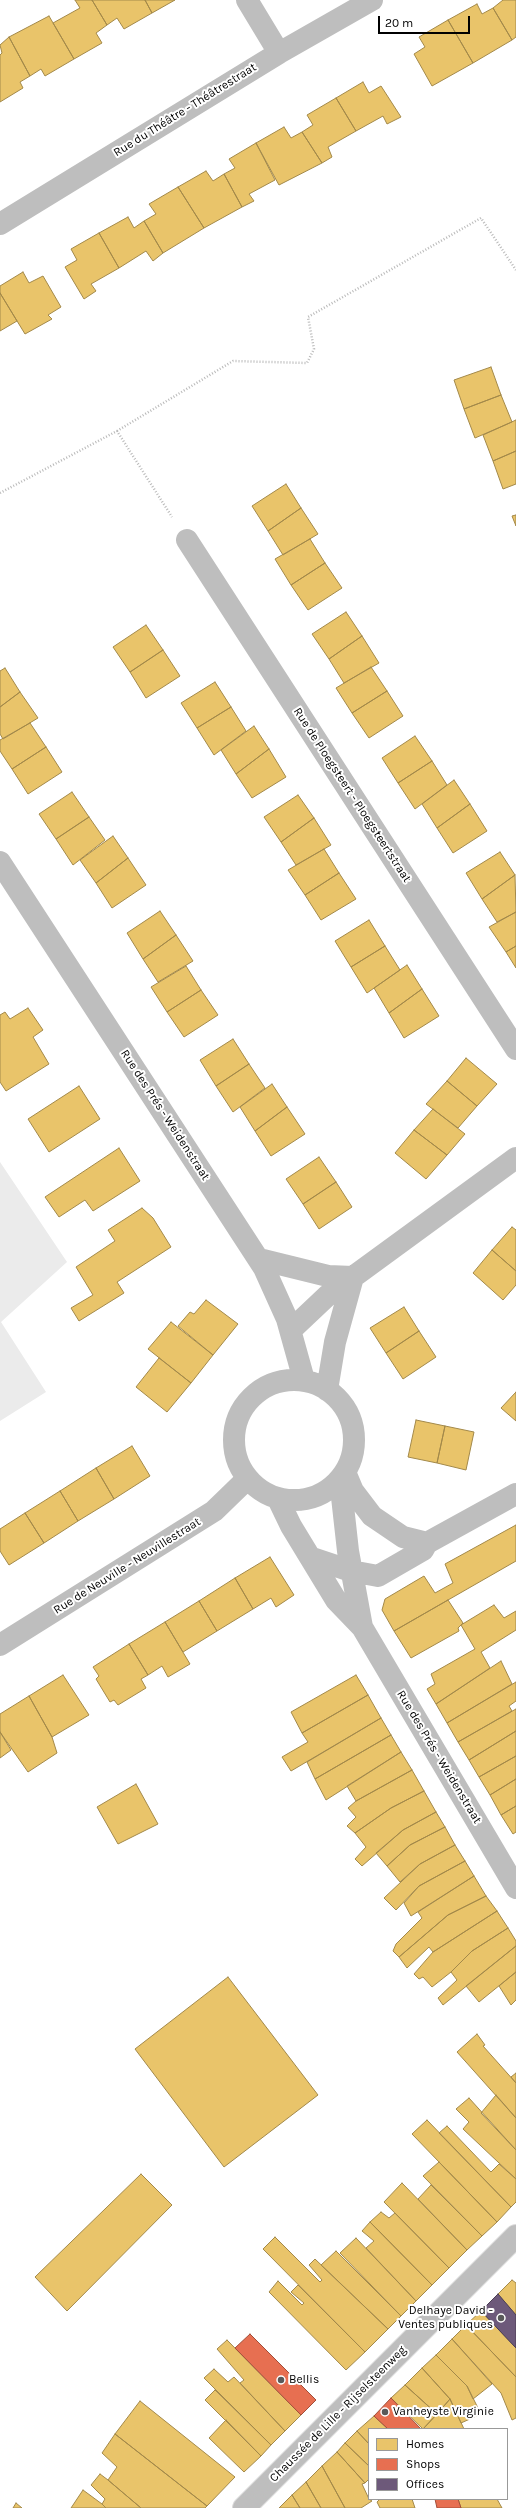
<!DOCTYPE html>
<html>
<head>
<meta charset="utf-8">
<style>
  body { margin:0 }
  #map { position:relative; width:516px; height:2508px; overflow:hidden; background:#fff; font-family:Karla,sans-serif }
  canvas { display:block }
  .legend { position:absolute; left:368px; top:2428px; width:140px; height:72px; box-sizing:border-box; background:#fff; border:1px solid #999; margin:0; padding:5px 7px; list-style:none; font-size:12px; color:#000 }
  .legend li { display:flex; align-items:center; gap:8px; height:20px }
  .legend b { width:20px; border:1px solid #999 }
  .scale { position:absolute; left:378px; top:16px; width:92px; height:18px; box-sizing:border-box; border:2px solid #000; border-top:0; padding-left:5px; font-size:12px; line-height:14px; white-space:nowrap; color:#000; -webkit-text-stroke:3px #fff; paint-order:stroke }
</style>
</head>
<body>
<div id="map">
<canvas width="516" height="2508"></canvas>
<ul class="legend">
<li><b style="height:11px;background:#e9c46a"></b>Homes</li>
<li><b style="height:11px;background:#e76f51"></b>Shops</li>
<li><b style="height:11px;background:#6d597a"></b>Offices</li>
</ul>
<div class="scale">20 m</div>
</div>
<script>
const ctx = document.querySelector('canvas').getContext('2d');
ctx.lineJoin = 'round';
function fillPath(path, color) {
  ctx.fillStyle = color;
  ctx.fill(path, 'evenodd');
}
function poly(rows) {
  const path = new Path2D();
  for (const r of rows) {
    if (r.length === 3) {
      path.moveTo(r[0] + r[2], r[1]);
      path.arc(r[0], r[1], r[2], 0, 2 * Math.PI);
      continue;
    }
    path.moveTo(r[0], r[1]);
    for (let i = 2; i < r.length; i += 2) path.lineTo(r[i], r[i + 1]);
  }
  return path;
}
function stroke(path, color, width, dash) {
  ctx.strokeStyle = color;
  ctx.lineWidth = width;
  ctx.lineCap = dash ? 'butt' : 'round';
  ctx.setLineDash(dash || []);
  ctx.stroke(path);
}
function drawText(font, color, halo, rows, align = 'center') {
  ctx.font = font + ' Karla,sans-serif';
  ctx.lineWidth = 4;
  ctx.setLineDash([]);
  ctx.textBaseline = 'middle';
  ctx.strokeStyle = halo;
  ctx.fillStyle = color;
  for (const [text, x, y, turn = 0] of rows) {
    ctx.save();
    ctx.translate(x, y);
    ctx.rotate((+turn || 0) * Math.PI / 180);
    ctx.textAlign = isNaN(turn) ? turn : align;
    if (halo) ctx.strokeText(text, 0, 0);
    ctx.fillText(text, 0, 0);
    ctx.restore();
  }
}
fillPath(poly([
  [0,1162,67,1262,1,1322,46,1392,0,1421]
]), '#ebebeb');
const homes = poly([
  [75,0,92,0,107,25,96,33,102,43,74,59,53,23,80,8,75,0],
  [92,0,145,0,152,13,124,29,117,18,107,25,92,0],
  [145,0,175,0,152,13,145,0],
  [503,0,516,0,516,37,512,40,493,8,503,0],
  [477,4,482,14,493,8,512,40,473,63,448,20,477,4],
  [49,16,74,59,45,76,41,69,30,76,9,37,49,16],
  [448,20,473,63,432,86,414,54,425,47,419,37,448,20],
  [9,37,30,76,20,82,23,88,0,102,0,55,2,53,0,45,9,37],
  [363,82,369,93,381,86,401,117,387,124,383,116,356,131,336,98,363,82],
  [336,98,356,131,328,147,332,157,322,163,302,132,313,125,307,115,336,98],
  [284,127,291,138,302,132,322,163,279,185,256,143,284,127],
  [256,143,275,180,249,194,254,201,242,207,224,174,235,168,229,159,256,143],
  [206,171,213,181,224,174,242,207,204,228,178,187,206,171],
  [178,187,204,228,163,253,144,221,156,214,149,204,178,187],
  [128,217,134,228,144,221,163,253,153,261,146,251,119,268,99,233,128,217],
  [99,233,119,268,91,284,96,291,84,299,65,267,77,260,71,249,99,233],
  [23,272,29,283,43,276,61,307,48,315,52,319,25,334,0,293,0,286,23,272],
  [0,293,17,321,0,331,0,293],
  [491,367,501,395,464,409,454,380,491,367],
  [501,395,512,422,475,438,464,409,501,395],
  [516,420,516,451,493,461,483,435,516,420],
  [516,451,516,484,503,489,493,461,516,451],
  [286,484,301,508,268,531,252,506,286,484],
  [301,508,318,534,283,555,268,531,301,508],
  [516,515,516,526,512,516,516,515],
  [310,539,325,563,291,585,275,559,310,539],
  [325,563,342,588,308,610,291,585,325,563],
  [346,612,362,636,329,659,312,634,346,612],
  [146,625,163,650,130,672,113,647,146,625],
  [362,636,379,663,344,683,329,659,362,636],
  [163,650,180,676,146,698,130,672,163,650],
  [371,667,387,691,352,713,336,688,371,667],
  [5,668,20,692,0,707,0,671,5,668],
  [215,682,231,707,197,728,181,703,215,682],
  [387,691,403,716,369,738,352,713,387,691],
  [20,692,38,718,3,739,0,734,0,707,20,692],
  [231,707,246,731,214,755,197,728,231,707],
  [30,723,46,747,12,769,0,751,0,740,30,723],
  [254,726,269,749,236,774,221,750,254,726],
  [415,736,432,761,398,783,382,758,415,736],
  [46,747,62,772,28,794,12,769,46,747],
  [269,749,286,777,252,798,236,774,269,749],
  [432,761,447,785,415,809,398,783,432,761],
  [454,780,470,804,437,828,422,804,454,780],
  [72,792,89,817,56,839,39,814,72,792],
  [298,795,314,818,281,842,264,817,298,795],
  [470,804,487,831,453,853,437,828,470,804],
  [89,817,105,840,73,865,56,839,89,817],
  [314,818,331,845,296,865,281,842,314,818],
  [113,836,128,858,96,883,80,860,113,836],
  [324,849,339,873,305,895,288,870,324,849],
  [500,852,515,875,482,899,466,873,500,852],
  [128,858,146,885,112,908,96,883,128,858],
  [339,873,356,899,321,920,305,895,339,873],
  [515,875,516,912,497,922,482,899,515,875],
  [160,911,176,935,143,959,127,933,160,911],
  [516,912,516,946,506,952,489,927,516,912],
  [369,920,385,946,351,967,335,941,369,920],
  [176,935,193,961,158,982,143,959,176,935],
  [385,946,400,970,367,993,351,967,385,946],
  [516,946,516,968,506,952,516,946],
  [407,965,422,989,389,1013,374,988,407,965],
  [186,966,201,990,167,1012,151,987,186,966],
  [422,989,439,1016,404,1038,389,1013,422,989],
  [201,990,218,1015,184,1037,167,1012,201,990],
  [28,1008,43,1030,33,1037,49,1064,6,1091,0,1082,0,1015,5,1012,10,1019,28,1008],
  [233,1039,249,1064,216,1086,200,1060,233,1039],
  [466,1058,497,1084,477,1106,447,1081,466,1058],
  [249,1064,265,1088,233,1112,216,1086,249,1064],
  [447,1081,477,1106,458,1128,426,1104,447,1081],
  [272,1084,287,1107,255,1131,240,1107,272,1084],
  [79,1086,100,1119,49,1152,28,1119,79,1086],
  [287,1107,305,1134,271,1156,255,1131,287,1107],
  [433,1109,465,1134,447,1155,414,1130,433,1109],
  [414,1130,447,1155,426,1179,395,1153,414,1130],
  [119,1148,140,1181,93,1211,85,1200,59,1217,45,1197,119,1148],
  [319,1157,336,1182,303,1204,286,1179,319,1157],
  [336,1182,352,1207,319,1229,303,1204,336,1182],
  [142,1208,153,1218,171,1247,117,1282,124,1293,79,1321,71,1308,93,1295,76,1267,115,1241,108,1230,142,1208],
  [512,1227,516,1230,516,1271,492,1250,512,1227],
  [492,1250,516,1271,516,1285,503,1300,473,1273,492,1250],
  [206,1300,238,1324,213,1355,178,1326,190,1312,194,1314,206,1300],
  [404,1307,419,1331,386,1353,370,1328,404,1307],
  [171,1322,213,1355,191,1383,148,1349,171,1322],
  [419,1331,436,1357,403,1379,386,1353,419,1331],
  [159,1358,191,1383,167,1412,136,1387,159,1358],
  [516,1392,516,1421,501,1408,516,1392],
  [416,1420,445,1426,437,1463,408,1457,416,1420],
  [445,1426,474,1432,466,1470,437,1463,445,1426],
  [132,1446,150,1476,114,1499,96,1468,132,1446],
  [96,1468,114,1499,78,1521,60,1491,96,1468],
  [60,1491,78,1521,44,1543,25,1513,60,1491],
  [25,1513,44,1543,9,1565,0,1551,0,1529,25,1513],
  [516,1525,516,1561,394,1631,382,1610,385,1599,424,1576,435,1593,453,1583,445,1564,516,1525],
  [270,1557,294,1595,276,1607,271,1598,253,1609,235,1578,270,1557],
  [235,1578,253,1609,217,1631,199,1601,235,1578],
  [448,1600,463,1623,458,1628,459,1631,411,1658,394,1631,448,1600],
  [199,1601,217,1631,183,1652,165,1622,199,1601],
  [494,1605,504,1618,516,1611,516,1630,481,1652,490,1668,436,1704,427,1689,435,1684,431,1674,475,1649,461,1625,494,1605],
  [165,1622,190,1664,168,1677,162,1666,148,1675,129,1644,165,1622],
  [129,1644,148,1675,141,1679,146,1688,118,1705,114,1700,110,1702,96,1679,99,1676,93,1667,129,1644],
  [501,1661,512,1684,447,1723,436,1704,501,1661],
  [63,1675,89,1715,52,1737,29,1696,63,1675],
  [356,1675,368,1695,302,1733,291,1712,356,1675],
  [516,1682,516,1701,509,1706,512,1711,458,1742,447,1723,516,1682],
  [368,1695,381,1718,291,1771,282,1757,308,1742,302,1733,368,1695],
  [29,1696,52,1737,57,1753,28,1772,0,1732,0,1714,29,1696],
  [516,1709,516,1731,469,1760,458,1742,516,1709],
  [381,1718,391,1735,315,1779,307,1762,381,1718],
  [516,1731,516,1756,479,1777,469,1760,516,1731],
  [0,1732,11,1750,0,1758,0,1732],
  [391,1735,401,1752,326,1800,315,1779,391,1735],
  [401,1752,412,1770,356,1801,347,1786,401,1752],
  [516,1756,516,1779,490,1795,479,1777,516,1756],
  [412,1770,424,1791,391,1808,355,1833,347,1826,356,1817,348,1808,356,1801,412,1770],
  [516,1779,516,1806,501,1815,490,1795,516,1779],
  [136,1784,158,1824,118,1844,97,1807,136,1784],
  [424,1791,436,1812,403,1830,362,1866,355,1859,366,1847,355,1833,391,1808,424,1791],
  [516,1806,516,1832,513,1834,501,1815,516,1806],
  [436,1812,445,1827,410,1845,387,1866,376,1853,403,1830,436,1812],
  [445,1827,455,1845,420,1864,400,1882,387,1866,410,1845,445,1827],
  [455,1845,465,1861,419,1886,396,1910,384,1898,420,1864,455,1845],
  [465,1861,474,1876,411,1916,404,1903,419,1886,465,1861],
  [474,1876,486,1896,448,1915,399,1957,393,1951,396,1944,422,1918,418,1912,474,1876],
  [486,1896,497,1911,433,1952,429,1947,407,1968,399,1957,448,1915,486,1896],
  [497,1911,508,1928,472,1951,451,1972,432,1987,423,1977,419,1979,414,1974,433,1952,497,1911],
  [508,1928,516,1941,516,1946,443,2005,438,1998,457,1980,451,1972,472,1951,508,1928],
  [516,1946,516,1972,479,2002,466,1986,516,1946],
  [516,1972,516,2000,511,2005,499,1986,516,1972],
  [228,1977,318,2095,224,2167,135,2049,228,1977],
  [477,2034,485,2045,483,2046,516,2083,516,2118,457,2052,477,2034],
  [516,2073,516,2083,511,2077,516,2073],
  [496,2095,516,2118,516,2150,481,2113,496,2095],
  [469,2098,516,2150,516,2179,463,2129,469,2122,456,2109,469,2098],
  [427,2120,511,2207,497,2222,412,2134,427,2120],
  [447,2126,491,2172,499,2164,516,2179,516,2202,511,2207,439,2133,447,2126],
  [439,2162,497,2222,482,2236,423,2176,439,2162],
  [141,2174,172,2205,67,2311,35,2277,141,2174],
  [402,2183,467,2250,449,2268,384,2202,402,2183],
  [431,2185,482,2236,467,2250,418,2199,431,2185],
  [381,2212,389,2218,395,2213,449,2268,432,2285,370,2222,381,2212],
  [370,2222,432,2285,416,2301,366,2248,374,2241,362,2231,370,2222],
  [275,2237,320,2282,322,2280,309,2265,315,2259,388,2329,365,2352,263,2249,275,2237],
  [356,2238,416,2301,401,2316,340,2253,356,2238],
  [336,2251,401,2316,388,2329,321,2265,336,2251],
  [512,2280,516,2283,516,2315,498,2294,512,2280],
  [278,2281,302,2305,304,2303,291,2292,298,2285,365,2352,346,2370,269,2292,278,2281],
  [481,2311,516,2348,516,2377,466,2325,481,2311],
  [466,2325,516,2377,516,2418,512,2420,501,2393,452,2339,466,2325],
  [452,2339,492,2384,473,2399,467,2386,436,2355,452,2339],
  [227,2340,301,2415,285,2431,240,2383,244,2380,217,2349,227,2340],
  [436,2355,467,2386,481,2414,461,2423,450,2399,422,2368,436,2355],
  [422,2368,450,2399,437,2414,405,2385,422,2368],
  [214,2369,228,2382,234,2377,285,2431,271,2445,204,2378,214,2369],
  [405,2385,437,2414,423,2429,391,2398,405,2385],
  [215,2390,271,2445,261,2456,205,2400,215,2390],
  [450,2399,464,2429,423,2429,437,2414,450,2399],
  [140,2401,235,2477,207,2506,115,2434,140,2401],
  [374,2416,388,2429,369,2429,369,2444,357,2431,374,2416],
  [226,2420,261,2456,244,2472,209,2438,226,2420],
  [357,2431,369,2444,369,2466,345,2443,357,2431],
  [115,2434,207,2506,205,2508,141,2508,108,2480,117,2467,102,2453,115,2434],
  [345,2443,369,2466,369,2479,365,2483,337,2452,345,2443],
  [337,2452,365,2483,362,2484,369,2499,372,2501,361,2508,345,2508,322,2466,337,2452],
  [322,2466,345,2508,321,2508,306,2482,322,2466],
  [100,2474,108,2480,141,2508,106,2508,102,2504,105,2499,91,2485,100,2474],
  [306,2482,321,2508,300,2508,292,2495,306,2482],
  [83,2490,102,2504,106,2508,71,2508,83,2490],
  [292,2495,300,2508,279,2508,292,2495],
  [380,2499,412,2499,415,2508,380,2508,377,2502,380,2499],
  [458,2499,497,2499,502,2508,461,2508,458,2499],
  [16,2503,22,2508,13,2508,16,2503]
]);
fillPath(homes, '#e9c46a');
stroke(homes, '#a3894a', 1);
const shops = poly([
  [250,2334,316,2400,301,2415,235,2348,250,2334],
  [391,2398,421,2429,388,2429,374,2416,391,2398],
  [435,2499,458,2499,461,2508,437,2508,435,2499]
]);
fillPath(shops, '#e76f51');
stroke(shops, '#a24e39', 1);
const offices = poly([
  [498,2294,516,2315,516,2348,481,2311,498,2294]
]);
fillPath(offices, '#6d597a');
stroke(offices, '#4c3e55', 1);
const major = poly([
  [244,2508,516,2236]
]);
stroke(major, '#dbdbdb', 24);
stroke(poly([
  [117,431,233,361,307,363,314,349,308,317,481,218,516,270],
  [0,493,117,431,172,517]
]), '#b9b9b9', 2.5, [1, 2]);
stroke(poly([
  [247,0,279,53],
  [0,224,279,53,372,0],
  [187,540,516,1049],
  [0,862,264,1268,287,1319,304,1380],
  [259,1259,328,1276,353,1277,516,1158],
  [291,1330,327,1296,353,1277,335,1342,327,1390],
  [294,1440,60],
  [340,1479,348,1551,362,1627],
  [278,1499,291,1526,336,1600,362,1627,516,1888],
  [427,1543,516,1494],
  [312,1558,351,1571,378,1576,423,1550,427,1543,403,1537,372,1516,353,1491,345,1472],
  [0,1645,214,1511,247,1479]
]), '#bebebe', 22);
stroke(major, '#bebebe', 22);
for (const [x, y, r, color] of [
  [501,2318,4,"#595959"],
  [281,2380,4,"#595959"],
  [385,2412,4,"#595959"]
]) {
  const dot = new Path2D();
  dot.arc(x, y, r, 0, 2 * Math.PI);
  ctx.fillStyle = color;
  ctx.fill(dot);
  stroke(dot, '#fff', 1.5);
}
drawText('12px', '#000', '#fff', [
  ["Rue du Théâtre - Théâtrestraat",185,110,-32],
  ["Rue de Ploegsteert - Ploegsteertstraat",352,795,57],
  ["Rue des Prés - Weidenstraat",165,1115,57],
  ["Rue de Neuville - Neuvillestraat",127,1566,-32],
  ["Rue des Prés - Weidenstraat",439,1757,59],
  ["Chaussée de Lille - Rijselsteenweg",338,2414,-45]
]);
drawText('12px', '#000', '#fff', [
  ["Delhaye David -",493,2311,"right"],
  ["Ventes publiques",493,2325,"right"],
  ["Bellis",289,2380],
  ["Vanheyste Virginie",393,2412]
], 'left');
</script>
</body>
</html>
